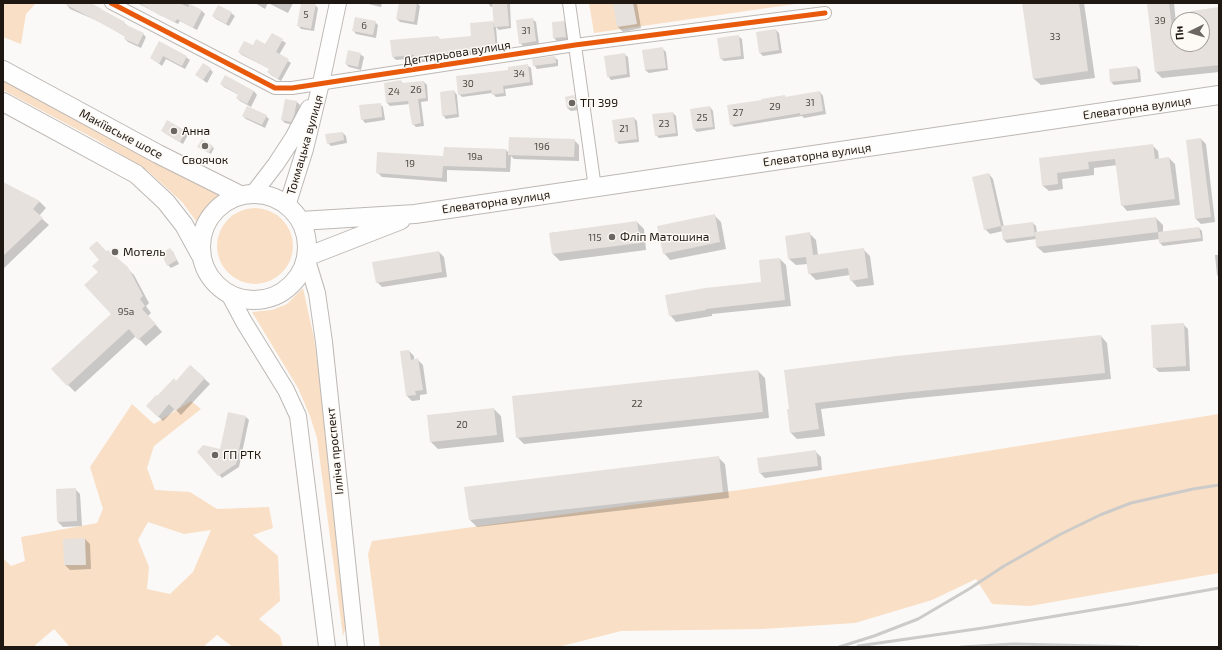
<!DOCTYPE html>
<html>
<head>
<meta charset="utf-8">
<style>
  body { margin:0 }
  #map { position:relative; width:1222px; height:650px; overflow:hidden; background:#fbf9f7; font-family:"Exo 2",sans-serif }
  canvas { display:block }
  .frame { position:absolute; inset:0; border:4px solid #1f1711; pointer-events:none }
  .north { position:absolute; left:1170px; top:12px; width:40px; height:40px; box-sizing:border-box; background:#fdf9f5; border:1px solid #a49f9a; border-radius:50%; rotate:265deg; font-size:11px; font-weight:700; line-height:16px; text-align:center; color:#1f1711 }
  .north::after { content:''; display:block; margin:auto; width:14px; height:18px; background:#6c6662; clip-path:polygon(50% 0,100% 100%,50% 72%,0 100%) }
</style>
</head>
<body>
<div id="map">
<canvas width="1222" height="650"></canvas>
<div class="frame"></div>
<div class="north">Пн</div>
</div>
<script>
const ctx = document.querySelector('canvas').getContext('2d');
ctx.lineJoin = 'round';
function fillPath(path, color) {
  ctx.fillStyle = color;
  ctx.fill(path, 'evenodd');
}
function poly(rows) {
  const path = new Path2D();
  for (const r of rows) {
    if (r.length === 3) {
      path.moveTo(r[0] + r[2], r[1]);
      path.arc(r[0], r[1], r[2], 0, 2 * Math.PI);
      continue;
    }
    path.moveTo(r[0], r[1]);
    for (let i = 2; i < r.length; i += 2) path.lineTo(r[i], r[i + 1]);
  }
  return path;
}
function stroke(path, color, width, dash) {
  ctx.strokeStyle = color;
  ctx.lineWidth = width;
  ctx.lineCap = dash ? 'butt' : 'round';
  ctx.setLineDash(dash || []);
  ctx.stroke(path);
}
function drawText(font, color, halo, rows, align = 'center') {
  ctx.font = font + ' "Exo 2",sans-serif';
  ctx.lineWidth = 3;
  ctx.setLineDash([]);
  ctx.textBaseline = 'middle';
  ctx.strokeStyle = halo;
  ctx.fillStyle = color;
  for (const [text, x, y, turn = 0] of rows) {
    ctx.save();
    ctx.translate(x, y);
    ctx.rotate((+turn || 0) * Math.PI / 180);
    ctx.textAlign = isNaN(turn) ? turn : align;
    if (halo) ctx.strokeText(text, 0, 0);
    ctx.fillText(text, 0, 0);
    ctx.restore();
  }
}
fillPath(poly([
  [3,3,36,3,26,14,21,44,3,37],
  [589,3,802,3,594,33],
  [3,78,221,192,220,196,212,202,204,210,199,219,196,221,182,202,148,171,97,140,3,90],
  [255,246,38],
  [303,288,314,338,343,561,348,621,343,636,317,438,310,416,298,388,252,312,272,310,287,304],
  [191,401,201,409,154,446,147,468,155,490,190,492,217,509,269,507,273,528,253,535,278,556,280,601,259,619,280,636,283,647,233,647,217,635,203,647,70,647,54,629,33,647,3,647,3,558,11,566,25,561,21,537,97,523,103,509,90,467,132,404,154,424],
  [148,522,184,534,211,530,193,572,170,594,147,589,149,567,138,540],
  [1219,414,1219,573,1030,606,992,604,976,579,932,600,855,623,763,629,621,631,558,647,380,647,368,554,372,541,768,486]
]), '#f9dfc5');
fillPath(poly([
  [68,3,88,3,124,23,128,26,143,34,146,37,141,48,128,42,125,39,126,37,100,22,70,9,67,5],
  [137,3,186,3,202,11,205,14,197,30,180,21,178,24],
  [255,3,268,3,265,9],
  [268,3,293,3,288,13],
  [302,3,315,5,318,8,314,31,301,29,298,25],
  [364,3,382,3,381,7],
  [400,3,417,3,420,6,417,25,400,22,397,19],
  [488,3,510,3,511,28,499,30,496,27,498,52,491,54,489,52,443,57,443,60,419,64,416,60,416,58,396,60,393,57,438,37,441,40,472,37,492,22,495,24,494,6,491,7],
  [614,3,636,3,637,4,641,28,623,32,618,27],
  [1023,3,1084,3,1095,78,1041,85,1034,79],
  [1148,3,1174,3,1178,44,1202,44,1202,20,1193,20,1219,8,1219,72,1162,78,1156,72],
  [231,13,235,16,229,26,216,19,213,16],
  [532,19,536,22,539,44,523,46,520,43],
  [375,22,378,25,376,38,356,34,353,30],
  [564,22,567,25,569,40,557,41,554,38],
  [776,30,779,33,782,53,763,56,760,53],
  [272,34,286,43,279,55,291,63,281,81,271,75,268,72,270,69,242,55,239,52,253,47,266,45],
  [738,36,742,39,744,59,724,61,720,58],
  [160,43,186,57,190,60,185,69,166,59,162,66,151,58],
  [663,49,666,52,668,70,649,73,645,70],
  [360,54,364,57,361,70,349,67,346,64],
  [624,54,628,57,630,77,611,80,608,76],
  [554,57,558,60,558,66,537,69,534,65],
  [527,65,531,68,533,85,505,89,506,96,496,97,492,93,462,97,459,94,509,71],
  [1137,67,1140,70,1141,82,1114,85,1111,82],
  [210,69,213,72,207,83,196,75],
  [401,81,403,84,424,82,427,85,428,101,421,102,424,126,416,127,413,124,410,104,390,106,387,103,385,83],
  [221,84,254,91,257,95,251,107,240,101,237,98,239,95,224,87],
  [454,91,457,95,459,117,446,119,443,115],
  [820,92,823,96,826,114,804,118,802,116,734,127,731,124,785,96,786,98],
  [574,97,577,100,579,110,571,111,567,108,566,98],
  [286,100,297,102,300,105,297,119,294,125,285,123,282,120],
  [380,104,383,107,385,120,365,123,362,119],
  [710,107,713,111,715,129,697,132,694,129],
  [673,113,676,116,678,136,659,138,656,135],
  [243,116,266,116,269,119,265,128,246,119],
  [634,118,637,121,639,142,619,144,616,141],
  [163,131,185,132,188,135,183,144,166,134],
  [343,133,346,136,347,143,331,146,328,143],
  [1201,139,1206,144,1215,222,1201,224,1196,219],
  [574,140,579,145,579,161,514,159,511,156,510,172,447,170,447,182,382,177,377,172,444,157,506,150,509,153],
  [202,141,214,148,211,154,200,148],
  [1152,145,1158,151,1159,159,1169,158,1175,164,1180,205,1127,211,1122,205,1117,165,1094,168,1094,175,1062,179,1063,189,1049,191,1043,186,1040,159],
  [989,174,993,179,1004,227,1033,223,1036,226,1037,233,1156,218,1163,225,1163,233,1199,228,1202,231,1203,241,1163,246,1160,243,1160,239,1044,253,1037,247,1036,239,1007,243,1004,240,1003,231,990,234,985,229],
  [3,183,40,202,46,208,39,216,49,225,3,269],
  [714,215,721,222,726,249,670,260,664,253],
  [637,222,644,229,646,250,560,261,553,254,550,233],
  [809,233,816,240,818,255,863,249,870,256,874,285,857,287,851,280,850,275,816,280,809,273,808,264,796,265,789,259],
  [170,249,173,252,179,264,171,268,168,265],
  [106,252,127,268,134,275,149,303,146,306,151,313,148,316,162,332,146,346,136,336,75,392,52,369,112,314,99,272],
  [439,252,444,257,447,277,382,287,377,282],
  [1215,255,1219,255,1219,277,1217,275],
  [780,259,786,265,791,306,712,314,712,316,676,322,670,315,762,283],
  [1183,324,1188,329,1190,371,1159,372,1154,367],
  [1101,336,1107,343,1111,379,908,399,821,409,825,436,797,439,791,433,790,410,785,371],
  [409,351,414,356,414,360,418,360,423,365,427,394,420,395,420,400,412,401,407,396],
  [191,366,210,384,181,415,175,409,163,421,152,411,158,397,176,382],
  [758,371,765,378,769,418,524,444,517,437],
  [494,409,501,416,504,442,438,449,431,442,428,416],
  [246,417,249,420,239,467,222,478,198,452,220,451],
  [816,452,821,457,822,470,765,478,760,473],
  [718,457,725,464,729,498,477,527,470,520],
  [75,489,80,494,82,526,63,527,58,522],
  [85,539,90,544,91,569,70,570,65,565]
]), '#0003');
fillPath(poly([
  [63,3,91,3,102,9,101,9,125,22,124,24,144,33,138,45,124,39,125,36],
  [139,3,179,3,188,7,190,4,202,10,193,28,177,19,175,22,159,15],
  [301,3,316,3,311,29,297,26],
  [399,3,417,3,414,22,396,19],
  [492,3,507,3,509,26,494,27],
  [613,3,633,3,637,24,617,27],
  [1022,3,1079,3,1088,71,1033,79],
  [1147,3,1169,3,1174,44,1202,44,1202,20,1192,20,1191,11,1219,7,1219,65,1155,72],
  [218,5,232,12,226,24,212,16],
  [355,17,376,21,373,35,352,31],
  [533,18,536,41,519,44,516,20],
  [493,21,496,49,487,51,487,49,440,54,440,58,415,61,414,55,392,57,390,40,438,36,439,39,471,36,470,23],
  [564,21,566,37,553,38,552,22],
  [776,29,779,50,759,53,756,32],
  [272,33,283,39,276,52,289,59,278,79,267,72,269,69,238,52,244,41,253,45,256,39,265,44],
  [739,35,741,56,720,59,717,38],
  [159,41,187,56,182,66,163,56,159,64,150,58],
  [663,47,666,68,645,70,642,50],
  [348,50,361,53,358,67,345,64],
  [625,53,627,74,607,77,604,56],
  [555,56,556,63,533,66,532,59],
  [203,63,211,68,203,80,195,75],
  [528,64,530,82,503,86,504,93,492,95,491,90,458,95,456,76,508,70,508,67],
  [1137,66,1138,79,1110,82,1109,69],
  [225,75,254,91,247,104,236,98,238,94,220,84],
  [401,80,401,83,424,81,426,98,418,99,421,123,412,125,408,101,386,103,384,83],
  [454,90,457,114,442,116,440,92],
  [820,91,823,111,800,115,800,113,730,125,727,105,762,100,761,99,785,95,785,97],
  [574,95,576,107,567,108,565,97],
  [285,99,297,101,294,116,291,122,281,120],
  [381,103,382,117,361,120,359,105],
  [247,106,267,115,262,125,242,116],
  [710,106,713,127,693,129,690,109],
  [673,112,676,133,655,136,652,114],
  [634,117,637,139,615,142,612,120],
  [167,120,186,131,180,142,161,131],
  [343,132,344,140,327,144,325,134],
  [509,137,575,139,574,157,508,155],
  [1201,138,1211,217,1195,219,1186,140],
  [202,139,213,146,209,153,197,147],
  [1153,144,1155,159,1169,157,1175,199,1121,206,1115,159,1088,162,1089,169,1057,173,1058,184,1042,186,1039,158],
  [444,147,506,149,506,168,443,166,442,178,376,173,377,152,443,156],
  [989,173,1001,226,984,230,972,177],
  [3,182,40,201,33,209,43,218,3,256],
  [715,214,720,242,663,254,657,226],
  [1156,217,1158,232,1036,247,1035,232],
  [637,221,640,243,552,254,549,233],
  [1033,222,1035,236,1003,240,1001,226],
  [1199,227,1201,238,1159,243,1158,232],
  [810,232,813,255,864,248,868,278,850,281,848,268,808,274,806,257,788,259,785,236],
  [97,241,106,251,108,250,128,267,143,296,140,299,145,306,142,309,156,324,138,340,129,329,67,386,51,369,111,314,84,285,98,272,92,266,99,260,89,248],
  [170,248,177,260,167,266,161,253],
  [439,251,442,272,376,283,372,262],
  [780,258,785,300,706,309,706,310,669,316,665,295,705,288,761,282,759,260],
  [1184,323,1186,366,1153,368,1151,325],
  [1101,335,1105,373,901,393,815,403,819,429,790,433,787,409,789,409,784,370,897,356],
  [409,350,411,360,418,358,423,390,415,391,416,395,406,396,400,351],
  [190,365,205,378,176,411,169,404,158,417,146,406,156,395,157,396,174,378,176,381],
  [758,370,763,412,516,438,512,396],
  [494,408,497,435,430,442,427,415],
  [228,412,246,416,236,464,218,476,197,452,203,445,220,449],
  [816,450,818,466,759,473,757,458],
  [719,456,723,492,469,520,464,487],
  [76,488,77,521,57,522,56,489],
  [85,538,86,565,64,565,63,539]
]), '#e6e1dc');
const street = poly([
  [111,3,275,88,292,88,575,45,825,13],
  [569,3,595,188]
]);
const secondary = poly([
  [253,194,276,164,293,138,309,108],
  [287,206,305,149,321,83,338,3],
  [306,257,317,293,324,342,356,647],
  [229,294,244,322,286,390,298,416,327,647]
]);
const primary = poly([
  [3,70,158,154,240,195],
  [3,102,136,174,166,202,184,225,201,256],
  [254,247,53],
  [300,221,415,214,1219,95],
  [306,257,401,220]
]);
stroke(street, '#bdb8b4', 14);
stroke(secondary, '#bdb8b4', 18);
stroke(primary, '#bdb8b4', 20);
stroke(street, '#fefefe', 12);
stroke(secondary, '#fefefe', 16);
stroke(primary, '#fefefe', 18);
stroke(poly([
  [858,646,983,628,1129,604,1219,588],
  [839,647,874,636,918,619,969,589,1004,566,1061,534,1100,515,1131,503,1193,489,1219,485],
  [961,647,1014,644,1138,647]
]), '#cccbca', 3);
stroke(poly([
  [111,3,275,88,292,88,575,45,825,13]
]), '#e8590c', 5);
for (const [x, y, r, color] of [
  [572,103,4,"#6c6662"],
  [174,131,4,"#6c6662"],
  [205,146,4,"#6c6662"],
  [612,237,4,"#6c6662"],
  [115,252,4,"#6c6662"],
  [215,455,4,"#6c6662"]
]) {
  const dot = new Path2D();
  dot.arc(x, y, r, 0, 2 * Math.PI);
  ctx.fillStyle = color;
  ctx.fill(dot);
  stroke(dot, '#fdf9f5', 1.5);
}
drawText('10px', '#514a44', null, [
  ["5",306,15],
  ["39",1160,21],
  ["6",364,26],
  ["31",526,31],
  ["33",1055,37],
  ["34",519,74],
  ["30",468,84],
  ["26",416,90],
  ["24",394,92],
  ["31",810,103],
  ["29",775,107],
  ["27",738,113],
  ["25",702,118],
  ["23",664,124],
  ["21",624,129],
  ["19б",542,147],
  ["19а",475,157],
  ["19",410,164],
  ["115",595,238],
  ["95а",126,312],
  ["22",637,404],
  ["20",462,425]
]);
drawText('12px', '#1f1711', '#fdf9f5', [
  ["Дегтярьова вулиця",457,53,-9],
  ["Елеваторна вулиця",1137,108,-8],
  ["Макіївське шосе",121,134,28],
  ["Токмацька вулиця",305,145,-74],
  ["Елеваторна вулиця",817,155,-8],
  ["Елеваторна вулиця",496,202,-8],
  ["Ілліча проспект",335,451,-96]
]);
drawText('12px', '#1f1711', '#fdf9f5', [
  ["ТП 399",580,103],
  ["Анна",182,131],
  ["Своячок",205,160,"center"],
  ["Фліп Матошина",620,237],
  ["Мотель",123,252],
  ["ГП РТК",223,455]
], 'left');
</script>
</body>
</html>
